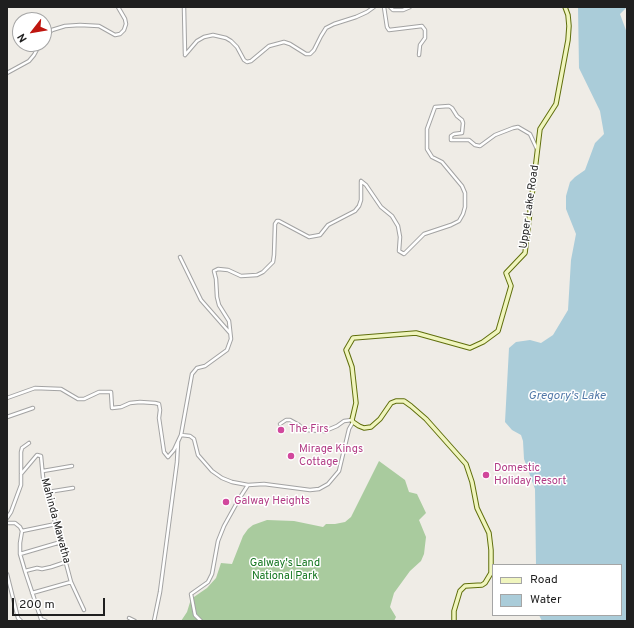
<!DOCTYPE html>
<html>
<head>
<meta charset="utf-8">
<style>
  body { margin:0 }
  #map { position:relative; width:634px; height:628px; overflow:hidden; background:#efece6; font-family:Overpass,sans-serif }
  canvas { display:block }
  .frame { position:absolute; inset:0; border:8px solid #1f1f1f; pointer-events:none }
  .legend { position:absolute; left:492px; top:564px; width:130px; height:52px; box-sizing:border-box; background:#fff; border:1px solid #a5a5a5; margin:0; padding:5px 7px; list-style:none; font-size:12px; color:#1f1f1f }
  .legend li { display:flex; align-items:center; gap:8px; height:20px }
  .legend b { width:20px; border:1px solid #a5a5a5 }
  .north { position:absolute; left:12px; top:12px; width:40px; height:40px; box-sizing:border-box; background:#fff; border:1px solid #a5a5a5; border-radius:50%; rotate:239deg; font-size:11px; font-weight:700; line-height:16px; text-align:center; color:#1f1f1f }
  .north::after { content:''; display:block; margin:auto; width:14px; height:18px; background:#bf160f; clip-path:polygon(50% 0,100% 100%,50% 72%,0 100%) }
  .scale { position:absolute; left:12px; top:598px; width:93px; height:18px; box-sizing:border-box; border:2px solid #1f1f1f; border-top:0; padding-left:5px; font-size:12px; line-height:14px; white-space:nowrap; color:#1f1f1f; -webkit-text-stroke:3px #fff; paint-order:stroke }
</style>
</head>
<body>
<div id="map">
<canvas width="634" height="628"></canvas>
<div class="frame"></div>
<ul class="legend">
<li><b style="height:5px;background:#f0f5be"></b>Road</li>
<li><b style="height:11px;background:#aaccd9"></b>Water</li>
</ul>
<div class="north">N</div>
<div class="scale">200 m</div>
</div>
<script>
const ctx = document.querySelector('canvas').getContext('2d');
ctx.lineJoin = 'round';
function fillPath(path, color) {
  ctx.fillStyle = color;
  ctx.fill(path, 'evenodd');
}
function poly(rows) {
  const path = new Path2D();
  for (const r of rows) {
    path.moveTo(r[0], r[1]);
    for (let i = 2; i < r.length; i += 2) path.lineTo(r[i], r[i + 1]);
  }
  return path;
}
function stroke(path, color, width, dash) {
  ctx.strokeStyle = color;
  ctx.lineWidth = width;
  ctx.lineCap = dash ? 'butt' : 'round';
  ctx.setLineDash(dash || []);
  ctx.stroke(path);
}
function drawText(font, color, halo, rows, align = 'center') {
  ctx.font = font + ' Overpass,sans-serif';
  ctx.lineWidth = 3;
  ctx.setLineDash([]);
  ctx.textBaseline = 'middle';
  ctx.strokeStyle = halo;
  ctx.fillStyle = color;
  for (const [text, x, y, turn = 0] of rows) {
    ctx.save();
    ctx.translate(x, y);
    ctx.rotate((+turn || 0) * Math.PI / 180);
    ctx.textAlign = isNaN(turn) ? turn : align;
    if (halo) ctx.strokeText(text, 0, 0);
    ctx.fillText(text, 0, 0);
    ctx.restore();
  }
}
fillPath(poly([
  [379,461,405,480,409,492,417,494,426,513,419,520,426,537,424,554,421,561,410,571,394,593,390,607,396,617,394,621,181,621,187,612,191,599,207,588,216,578,221,563,232,564,243,536,248,529,253,525,267,520,294,521,323,527,326,524,335,524,345,522,351,517]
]), '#a9cb9e');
fillPath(poly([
  [578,7,627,7,620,14,627,33,627,621,542,621,539,615,621,615,621,565,536,565,535,489,524,459,523,441,521,435,512,430,505,422,509,348,516,342,530,340,541,343,553,335,568,310,571,260,576,234,566,209,566,196,570,182,575,177,585,170,595,143,604,134,600,111,579,68]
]), '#aaccd9');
const street = poly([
  [184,7,185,54],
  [384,7,387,27,389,30,422,26,425,30,425,38,420,45,419,55],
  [390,7,393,10,403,10,410,7],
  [44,38,52,30,65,26,80,25,99,26,115,35,120,34,124,30,126,24,125,19,118,7],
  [185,55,197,41,204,37,213,35,226,38,231,41,237,47,244,60,247,62,251,61,269,46,284,42,290,44,306,54,310,54,314,50,321,36,326,28,334,24,356,17,367,12,374,7],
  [7,73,29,61,34,55,40,44],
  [361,181,366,185,381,207,392,216,398,226,400,237,399,251,404,254,424,234,451,225,459,221,463,214,465,207,465,193,462,186,442,162,432,157,427,149,427,129,435,107,449,106,452,108,457,116,462,120,463,123,462,133,454,134,451,136,451,140,469,140,475,145,480,146,495,135,513,128,518,127,530,134,537,149],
  [180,257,201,300,230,333],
  [7,398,35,388,61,389,78,399,84,399,99,392,111,392,112,408,121,407,130,403,140,402,155,403,159,404,160,410,159,418,164,452,168,457,174,450,181,435,190,436,194,439,198,455,212,471,222,478,232,482,248,485],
  [7,417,33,408],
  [280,424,286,420,290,420,299,425,304,430,325,431,337,426,344,421,352,420],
  [181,435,192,374,197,368,205,366,227,350,231,339,229,321,219,305,217,297,216,279,214,271,218,269,228,270,241,276,257,275,263,272,273,262,274,255,275,224,277,221,279,221,309,237,320,235,328,225,355,211,359,206,361,200,361,182],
  [43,471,72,466],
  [21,473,21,452,22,448,29,443],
  [48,492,73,488],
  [7,518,11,512,21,485,21,474,37,455,41,456,43,477,71,582,84,610],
  [7,523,15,523,20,527,22,531,20,543,20,554,25,571,41,619,46,621],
  [22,531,56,524],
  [20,554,61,542],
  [25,571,37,568,42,569,51,567,66,562],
  [7,574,18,618,21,621],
  [32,593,71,582],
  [129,618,135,621],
  [154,621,160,592,177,462,178,442],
  [201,621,195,615,191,594,208,582,212,574,218,541,224,526,239,499,248,485,264,484,310,490,319,489,328,484,339,471,349,429,353,422]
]);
const secondary = poly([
  [454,621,454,611,460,591,465,586,482,585,485,583,491,573,491,550,489,533,477,508,472,482,466,464,426,419,411,406,404,401,396,401,391,403,380,419,371,427,364,428,359,426,353,422,352,420,356,403,352,367,346,350,353,338,416,333,470,348,483,342,498,331,511,286,506,273,525,253,540,129,556,104,568,40,569,26,568,15,565,7]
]);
stroke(street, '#a3a3a3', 4.5);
stroke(secondary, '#606f0d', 5.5);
stroke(street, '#fff', 2.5);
stroke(secondary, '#f0f5be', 3.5);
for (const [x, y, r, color] of [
  [281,430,4,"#d1479c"],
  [291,456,4,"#d1479c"],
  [486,475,4,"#d1479c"],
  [226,502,4,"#d1479c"]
]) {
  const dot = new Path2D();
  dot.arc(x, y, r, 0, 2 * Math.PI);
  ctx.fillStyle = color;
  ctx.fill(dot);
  stroke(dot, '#fff', 1.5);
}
drawText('11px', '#1f1f1f', '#fff', [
  ["Upper Lake Road",530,207,-82],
  ["Mahinda Mawatha",55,521,75]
]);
drawText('11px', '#b23c85', '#fff', [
  ["The Firs",289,430],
  ["Mirage Kings",299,450],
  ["Cottage",299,463],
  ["Domestic",494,469],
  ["Holiday Resort",494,482],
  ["Galway Heights",234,502]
], 'left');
drawText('11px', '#147620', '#fff', [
  ["Galway's Land",285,564],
  ["National Park",285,577]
]);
drawText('italic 12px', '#5279a8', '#fff', [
  ["Gregory's Lake",567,397]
]);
</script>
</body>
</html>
